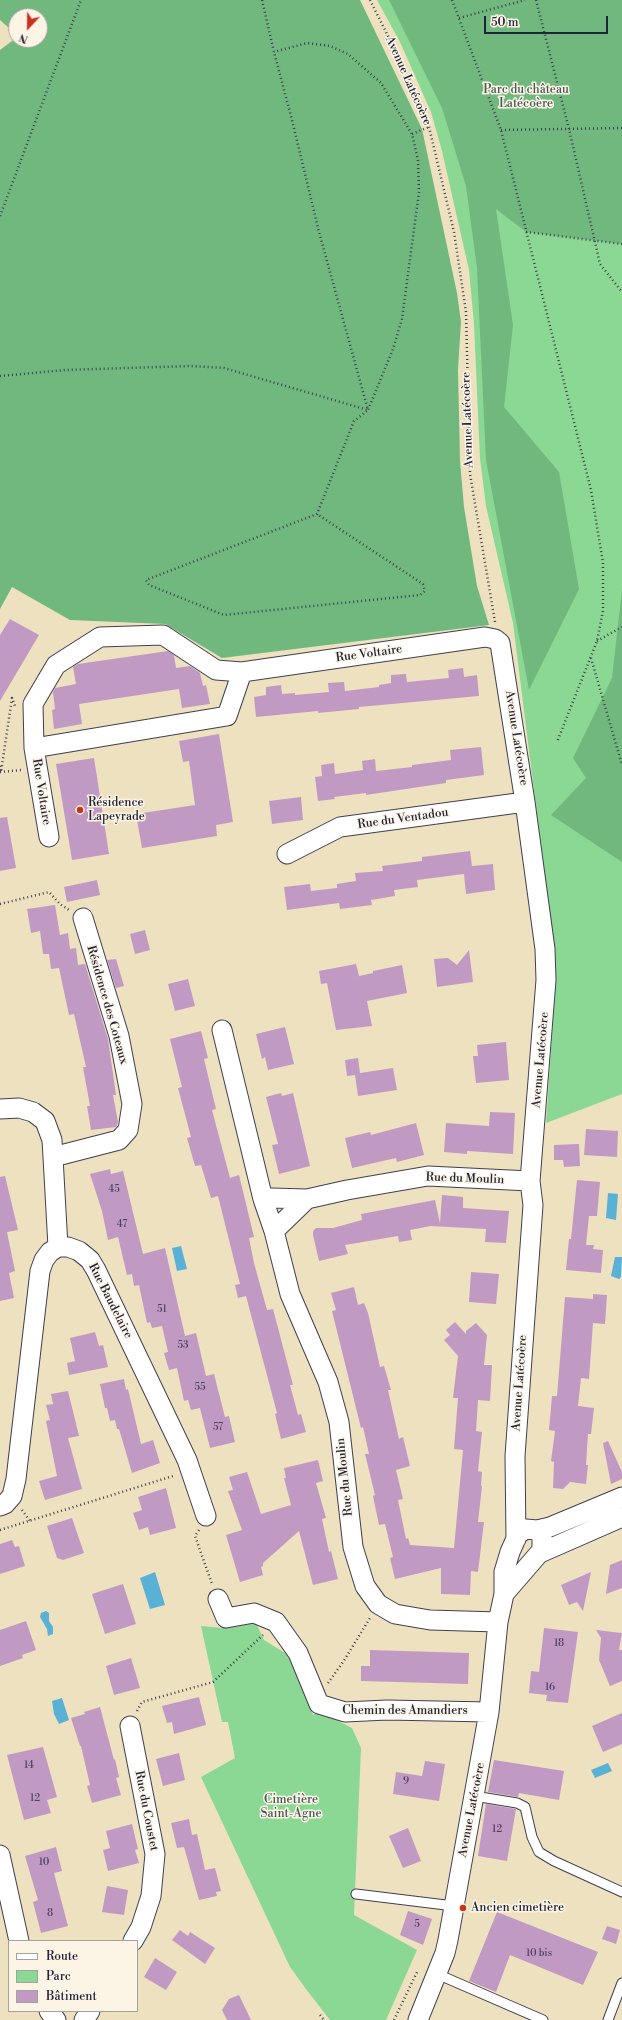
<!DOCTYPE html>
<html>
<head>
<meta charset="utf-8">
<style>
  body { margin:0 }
  #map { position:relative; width:622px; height:2020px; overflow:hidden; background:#eee1c0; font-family:"Libre Bodoni",serif }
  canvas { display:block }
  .legend { position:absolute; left:8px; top:1940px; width:130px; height:72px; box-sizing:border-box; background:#fcf5e5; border:1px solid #a5a1a1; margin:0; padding:5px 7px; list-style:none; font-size:12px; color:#22223b }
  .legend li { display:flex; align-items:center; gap:8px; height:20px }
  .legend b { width:20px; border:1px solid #a5a1a1 }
  .north { position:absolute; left:8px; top:8px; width:40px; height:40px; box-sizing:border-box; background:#fcf5e5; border:1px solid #a5a1a1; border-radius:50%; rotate:202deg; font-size:11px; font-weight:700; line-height:16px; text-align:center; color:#22223b }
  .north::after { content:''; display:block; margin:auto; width:14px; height:18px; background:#c8321e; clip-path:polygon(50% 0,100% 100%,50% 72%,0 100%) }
  .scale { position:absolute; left:484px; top:16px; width:124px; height:18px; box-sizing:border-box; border:2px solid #22223b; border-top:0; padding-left:5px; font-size:12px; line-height:14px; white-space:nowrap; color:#22223b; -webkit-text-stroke:3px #fcf5e5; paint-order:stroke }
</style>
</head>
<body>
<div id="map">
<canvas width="622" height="2020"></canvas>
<ul class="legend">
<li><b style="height:5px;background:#fff"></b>Route</li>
<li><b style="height:11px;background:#8bd794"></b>Parc</li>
<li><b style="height:11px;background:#c19ac3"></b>Bâtiment</li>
</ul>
<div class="north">N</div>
<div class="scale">50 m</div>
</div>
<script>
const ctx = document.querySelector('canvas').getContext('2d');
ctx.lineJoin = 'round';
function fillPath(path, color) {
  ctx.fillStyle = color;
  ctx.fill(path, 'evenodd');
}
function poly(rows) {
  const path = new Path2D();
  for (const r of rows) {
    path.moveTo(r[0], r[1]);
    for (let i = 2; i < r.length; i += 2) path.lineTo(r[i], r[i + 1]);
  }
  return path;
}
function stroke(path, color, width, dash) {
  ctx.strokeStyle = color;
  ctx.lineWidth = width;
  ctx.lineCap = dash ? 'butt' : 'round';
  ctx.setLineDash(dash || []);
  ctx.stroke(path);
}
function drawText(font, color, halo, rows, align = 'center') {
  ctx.font = font + ' "Libre Bodoni",serif';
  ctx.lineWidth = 3;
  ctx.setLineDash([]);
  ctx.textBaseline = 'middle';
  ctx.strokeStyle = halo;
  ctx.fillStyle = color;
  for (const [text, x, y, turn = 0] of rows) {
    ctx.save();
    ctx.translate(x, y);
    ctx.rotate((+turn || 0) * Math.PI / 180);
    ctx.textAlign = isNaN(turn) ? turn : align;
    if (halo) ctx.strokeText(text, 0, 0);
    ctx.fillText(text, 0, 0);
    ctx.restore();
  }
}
fillPath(poly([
  [377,0,622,0,622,1094,546,1123,555,990,550,918,513,623,486,506,480,459,474,324,469,270,442,151,431,112,400,42],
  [254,1619,264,1640,293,1658,313,1715,319,1711,352,1728,361,1748,354,1915,417,1950,386,2020,330,2020,306,1989,290,1967,201,1777,235,1758,228,1722,222,1722,201,1626,222,1628]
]), '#8bd794');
fillPath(poly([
  [0,0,360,0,422,129,457,293,461,322,458,369,460,461,464,507,477,586,489,625,222,658,165,624,70,620,12,587,0,609,0,50,16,38,16,40,40,40,40,16,16,16,16,34,0,20],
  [389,0,622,0,622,244,526,232,496,209,513,325,504,407,559,472,579,589,529,690,486,460,477,268,466,186,442,108],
  [622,590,622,862,551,815,586,778,573,758,612,678]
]), '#70b87e');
fillPath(poly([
  [608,1193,618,1194,616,1220,606,1218],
  [181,1246,187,1269,177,1271,172,1248],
  [615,1257,622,1257,621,1277,619,1279,611,1276],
  [155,1572,165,1605,150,1609,140,1578],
  [46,1611,49,1613,49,1621,53,1627,53,1634,48,1636,47,1629,40,1617,41,1613],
  [62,1698,69,1720,59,1724,54,1714,52,1701],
  [608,1763,612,1771,595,1778,591,1770]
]), '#59b1d6');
fillPath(poly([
  [10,619,39,635,0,701,0,635],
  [168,651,174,655,176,668,190,666,200,673,203,686,206,685,210,704,182,708,179,689,79,704,82,724,54,729,52,710,55,709,53,692,55,688,76,684,73,667,78,664],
  [463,668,464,677,477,675,479,696,359,707,359,709,318,713,318,711,256,717,254,697,266,695,266,687,281,685,282,694,295,693,295,695,329,692,328,683,344,682,345,691,379,687,379,685,391,683,391,675,406,674,407,682,449,678,448,670],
  [219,734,233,822,216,825,217,836,142,848,136,814,195,805,189,761,183,762,179,741],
  [481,747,484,775,446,780,446,783,366,795,366,793,334,797,335,799,318,801,315,777,322,776,321,765,334,763,335,774,363,770,362,761,375,759,376,771,412,767,412,765,451,760,450,750],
  [94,758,109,854,72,860,56,764],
  [301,797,303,820,272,824,269,801],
  [7,817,16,868,0,871,0,818],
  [470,851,472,866,493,864,495,890,466,894,464,874,417,880,418,887,394,890,395,896,371,900,372,905,340,909,339,903,287,910,284,887,310,884,311,891,337,888,337,884,356,881,355,873,383,871,382,866,422,861,422,857],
  [97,880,100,895,67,902,64,887],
  [55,905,60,935,68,933,70,949,76,948,78,965,85,964,108,1039,116,1095,113,1095,118,1122,116,1127,91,1130,87,1106,90,1106,83,1067,86,1067,74,1014,69,1015,59,968,51,969,49,954,43,954,40,931,31,933,27,909],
  [145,930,150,950,135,954,130,934],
  [469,950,473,982,437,987,434,959,448,958,457,965],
  [116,959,124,986,116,988,107,960],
  [356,964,359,976,341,980,373,973,373,971,402,965,407,993,367,1001,372,1026,336,1030,327,983,321,984,319,971],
  [188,979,195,1006,175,1011,168,984],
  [285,1027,294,1064,268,1070,265,1057,262,1059,256,1034],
  [201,1031,208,1058,204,1059,216,1109,212,1110,230,1178,239,1175,254,1237,249,1238,254,1263,267,1310,273,1309,293,1385,290,1385,298,1415,301,1414,306,1432,281,1439,275,1414,277,1413,246,1296,238,1298,235,1285,240,1284,218,1196,211,1198,201,1165,195,1166,187,1138,191,1137,178,1088,182,1087,170,1039],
  [506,1042,509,1080,476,1083,473,1056,478,1056,477,1045],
  [358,1058,360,1073,393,1068,397,1090,358,1096,355,1075,347,1076,345,1060],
  [281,1093,282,1096,293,1093,310,1166,279,1174,272,1145,278,1144,266,1097],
  [490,1112,515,1113,513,1154,467,1151,467,1154,444,1152,446,1123,489,1126],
  [416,1123,424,1155,397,1162,396,1158,352,1168,345,1138,370,1132,371,1135],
  [586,1129,618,1131,617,1157,584,1155],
  [579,1144,580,1166,564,1167,563,1160,554,1160,554,1145],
  [110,1169,111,1174,123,1171,143,1254,165,1248,185,1336,196,1333,206,1376,214,1374,225,1417,229,1416,235,1442,210,1448,200,1408,191,1410,188,1400,184,1401,177,1368,169,1370,164,1353,168,1352,162,1326,152,1328,150,1322,147,1323,139,1285,134,1286,132,1274,127,1275,118,1237,108,1240,102,1211,90,1174],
  [5,1176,18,1230,7,1232,15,1271,9,1273,14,1298,0,1301,0,1177],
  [577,1180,600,1182,597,1216,589,1216,586,1245,594,1245,593,1249,603,1250,601,1273,566,1270,569,1239,571,1239],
  [442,1195,463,1197,463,1208,509,1211,506,1243,485,1242,486,1229,431,1226,410,1230,412,1240,399,1242,398,1236,345,1245,348,1254,319,1261,313,1235,313,1231,316,1228,333,1228,362,1220,361,1214,435,1200,440,1223],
  [471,1272,499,1274,496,1304,469,1302],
  [354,1287,358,1305,364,1303,368,1313,380,1367,384,1366,391,1390,388,1390,399,1439,403,1437,410,1466,396,1470,403,1499,398,1500,406,1539,408,1538,410,1545,454,1548,463,1450,454,1449,458,1398,453,1398,458,1356,444,1340,450,1335,446,1330,455,1322,466,1334,466,1331,476,1323,487,1335,484,1365,492,1365,490,1401,478,1400,476,1431,482,1432,478,1471,482,1472,481,1486,482,1486,478,1522,484,1522,478,1572,471,1571,470,1595,441,1594,441,1568,395,1579,390,1558,393,1557,385,1524,379,1525,373,1496,375,1495,365,1454,369,1454,363,1427,361,1428,332,1311,336,1310,331,1293],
  [593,1294,607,1295,605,1324,593,1323,589,1379,581,1378,578,1406,594,1408,591,1434,588,1434,586,1465,588,1465,586,1484,570,1482,563,1489,553,1488,554,1462,551,1461,555,1431,549,1430,552,1396,557,1396,565,1297,593,1299],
  [95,1332,99,1346,103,1345,108,1367,69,1375,67,1363,75,1361,70,1338],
  [124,1379,126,1390,128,1389,141,1444,153,1440,160,1463,132,1473,119,1429,117,1429,115,1420,110,1421,107,1408,105,1408,100,1384],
  [68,1391,79,1436,68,1438,82,1489,45,1500,39,1481,57,1476,46,1421,50,1420,46,1405,53,1404,51,1394],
  [608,1441,622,1472,622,1479,611,1484,603,1443],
  [318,1460,323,1481,316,1483,326,1518,322,1519,329,1552,331,1551,338,1579,313,1585,299,1531,263,1563,263,1566,261,1567,263,1575,240,1582,226,1535,242,1530,228,1491,233,1490,229,1477,247,1472,261,1514,291,1505,284,1478,286,1478,284,1468],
  [166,1488,176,1528,150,1535,148,1527,139,1530,133,1513,142,1510,138,1497],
  [72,1518,84,1553,63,1560,57,1558,47,1526],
  [12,1540,15,1547,19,1546,25,1566,0,1574,0,1544],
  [622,1560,622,1588,606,1594,610,1565],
  [591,1572,583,1611,577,1602,569,1605,561,1585],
  [123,1584,136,1624,105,1634,92,1594],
  [26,1621,36,1650,22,1655,23,1658,0,1666,0,1630],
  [544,1628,578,1632,568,1703,546,1701,547,1695,529,1693,531,1671,539,1672],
  [596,1630,622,1633,619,1650,622,1650,622,1681,610,1686,599,1660,601,1638],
  [370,1650,469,1653,468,1684,361,1681,361,1666,370,1666],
  [131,1658,140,1688,114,1695,106,1666],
  [199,1697,206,1725,174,1734,172,1722,167,1723,162,1706],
  [100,1707,114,1760,115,1759,119,1777,116,1778,121,1795,92,1803,87,1786,90,1785,81,1746,80,1746,71,1718,85,1714,84,1712],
  [622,1713,622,1744,603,1752,592,1726],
  [43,1747,57,1797,47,1800,51,1813,24,1820,7,1755],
  [179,1753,185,1780,163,1786,156,1759],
  [494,1760,564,1771,559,1800,519,1793,518,1797,488,1792],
  [425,1761,445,1764,439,1801,393,1794,396,1772,422,1776],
  [486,1804,516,1809,507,1861,478,1856],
  [189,1819,192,1835,197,1834,205,1870,215,1868,221,1891,216,1892,217,1896,199,1900,184,1847,177,1848,171,1823],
  [132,1824,138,1849,135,1850,139,1863,108,1871,103,1850,110,1848,106,1831],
  [408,1828,421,1861,403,1868,389,1836],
  [56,1847,62,1871,54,1873,68,1926,41,1933,33,1902,38,1900,25,1856],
  [107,1886,128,1890,124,1915,102,1912],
  [408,1911,432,1919,423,1945,400,1935],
  [497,1912,598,1952,583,1985,510,1955,496,1992,469,1981],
  [607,1926,620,1930,616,1944,602,1939],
  [180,1930,188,1936,190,1932,215,1948,205,1964,172,1940],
  [155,1958,177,1972,166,1990,144,1977],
  [239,1995,251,2020,227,2020,222,2010,229,1999]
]), '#c19ac3');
const service = poly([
  [474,1796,517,1803,525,1807,532,1837,539,1852,554,1861,622,1892],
  [356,1894,454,1906],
  [437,1974,543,2020],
  [608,2020,622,1983]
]);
const minor = poly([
  [34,748,227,716,242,672],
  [49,837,34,748,33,704,56,665,100,637,163,635,216,670,242,672,485,637,495,639,500,643,525,802,545,949,546,980,530,1181,533,1205,515,1456,516,1539],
  [287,854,340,827,525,802],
  [222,1030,263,1199,274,1231,290,1294,328,1382,339,1422,353,1547,365,1586,378,1604,395,1614,430,1620,498,1622],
  [0,1109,19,1108,33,1112,45,1121,52,1140,53,1157,119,1140,128,1130,132,1104,119,1036,83,918],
  [53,1157,58,1247],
  [263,1199,271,1198,307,1199,347,1190,428,1176,530,1181],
  [274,1231,307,1199],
  [0,1506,5,1504,12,1496,16,1479,40,1271,44,1260,50,1252,58,1247,68,1247,79,1251,90,1260,96,1270,187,1460,206,1516],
  [537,1530,550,1527,622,1497],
  [540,1553,622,1517],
  [218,1599,226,1618,254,1613,276,1622,298,1653,319,1704,345,1712,387,1710,489,1712],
  [130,1726,155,1854,151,1896,141,1927,133,1941],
  [0,1855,19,1941],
  [49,2011,56,2020],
  [84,2020,90,2011],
  [418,2020,445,1953,448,1940,489,1712,498,1622,504,1594,504,1572,510,1552,518,1534,526,1529,537,1530,542,1537,542,1550,504,1594]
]);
stroke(service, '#413f4f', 11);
stroke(minor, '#413f4f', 21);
stroke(poly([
  [262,0,274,52,292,120,319,232,368,410,393,349,402,319,419,192,418,160,412,134,381,83,348,54,330,46,307,43,274,52],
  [370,0,411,82,429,127,454,232,466,312,470,474,495,622],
  [452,0,501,130,591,490,603,563,603,611,597,641,557,742],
  [536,0,569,129,600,264,622,292],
  [459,18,525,0],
  [501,130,622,128],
  [412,134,429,127],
  [0,216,81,0],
  [526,232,622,244],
  [0,376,65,370,190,366,224,368,368,410,354,421,317,514,146,580,149,585,224,615,420,595,425,591,423,584,317,514],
  [597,641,622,627],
  [591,658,622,765],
  [0,766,1,772,12,698,15,706],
  [0,772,21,770],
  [0,904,49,892,60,904,69,910],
  [22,1510,30,1521],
  [0,1530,173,1476],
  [199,1530,195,1536,212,1584],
  [328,1683,345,1659,370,1618],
  [137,1711,142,1702,213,1682,263,1635],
  [320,2015,324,2020],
  [394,2020,417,1972]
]), '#413f4f', 2.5, [1, 3]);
stroke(service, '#fff', 9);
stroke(minor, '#fff', 19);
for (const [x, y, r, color] of [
  [80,810,4,"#c8321e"],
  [463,1908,4,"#c8321e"]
]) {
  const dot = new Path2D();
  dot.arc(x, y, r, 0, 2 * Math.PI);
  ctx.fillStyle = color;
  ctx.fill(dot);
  stroke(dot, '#fcf5e5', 1.5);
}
drawText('10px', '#4a405d', null, [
  ["45",114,1190],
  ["47",122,1225],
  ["51",162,1310],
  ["53",183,1346],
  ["55",200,1388],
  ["57",218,1428],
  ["18",559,1644],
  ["16",550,1688],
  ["14",29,1766],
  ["9",406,1782],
  ["12",35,1799],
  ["12",497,1830],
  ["10",44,1863],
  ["8",50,1914],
  ["5",417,1925],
  ["10 bis",539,1954]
]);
drawText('12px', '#22223b', '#fcf5e5', [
  ["Avenue Latécoère",408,81,66],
  ["Avenue Latécoère",468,420,-92],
  ["Rue Voltaire",369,654,-8],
  ["Avenue Latécoère",516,738,81],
  ["Rue Voltaire",41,792,81],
  ["Rue du Ventadou",403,819,-8],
  ["Résidence des Coteaux",107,1005,74],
  ["Avenue Latécoère",541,1060,-85],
  ["Rue du Moulin",465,1179,2],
  ["Rue Baudelaire",110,1301,63],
  ["Avenue Latécoère",520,1383,-86],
  ["Rue du Moulin",345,1477,-96],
  ["Chemin des Amandiers",405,1711],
  ["Avenue Latécoère",472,1810,-79],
  ["Rue du Coustet",146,1811,79]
]);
drawText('12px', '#425856', '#fcf5e5', [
  ["Parc du château",526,90],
  ["Latécoère",526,104],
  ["Cimetière",291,1800],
  ["Saint-Agne",291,1814]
]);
drawText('12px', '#22223b', '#fcf5e5', [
  ["Résidence",88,803],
  ["Lapeyrade",88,817],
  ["Ancien cimetière",471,1908]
], 'left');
</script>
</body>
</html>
